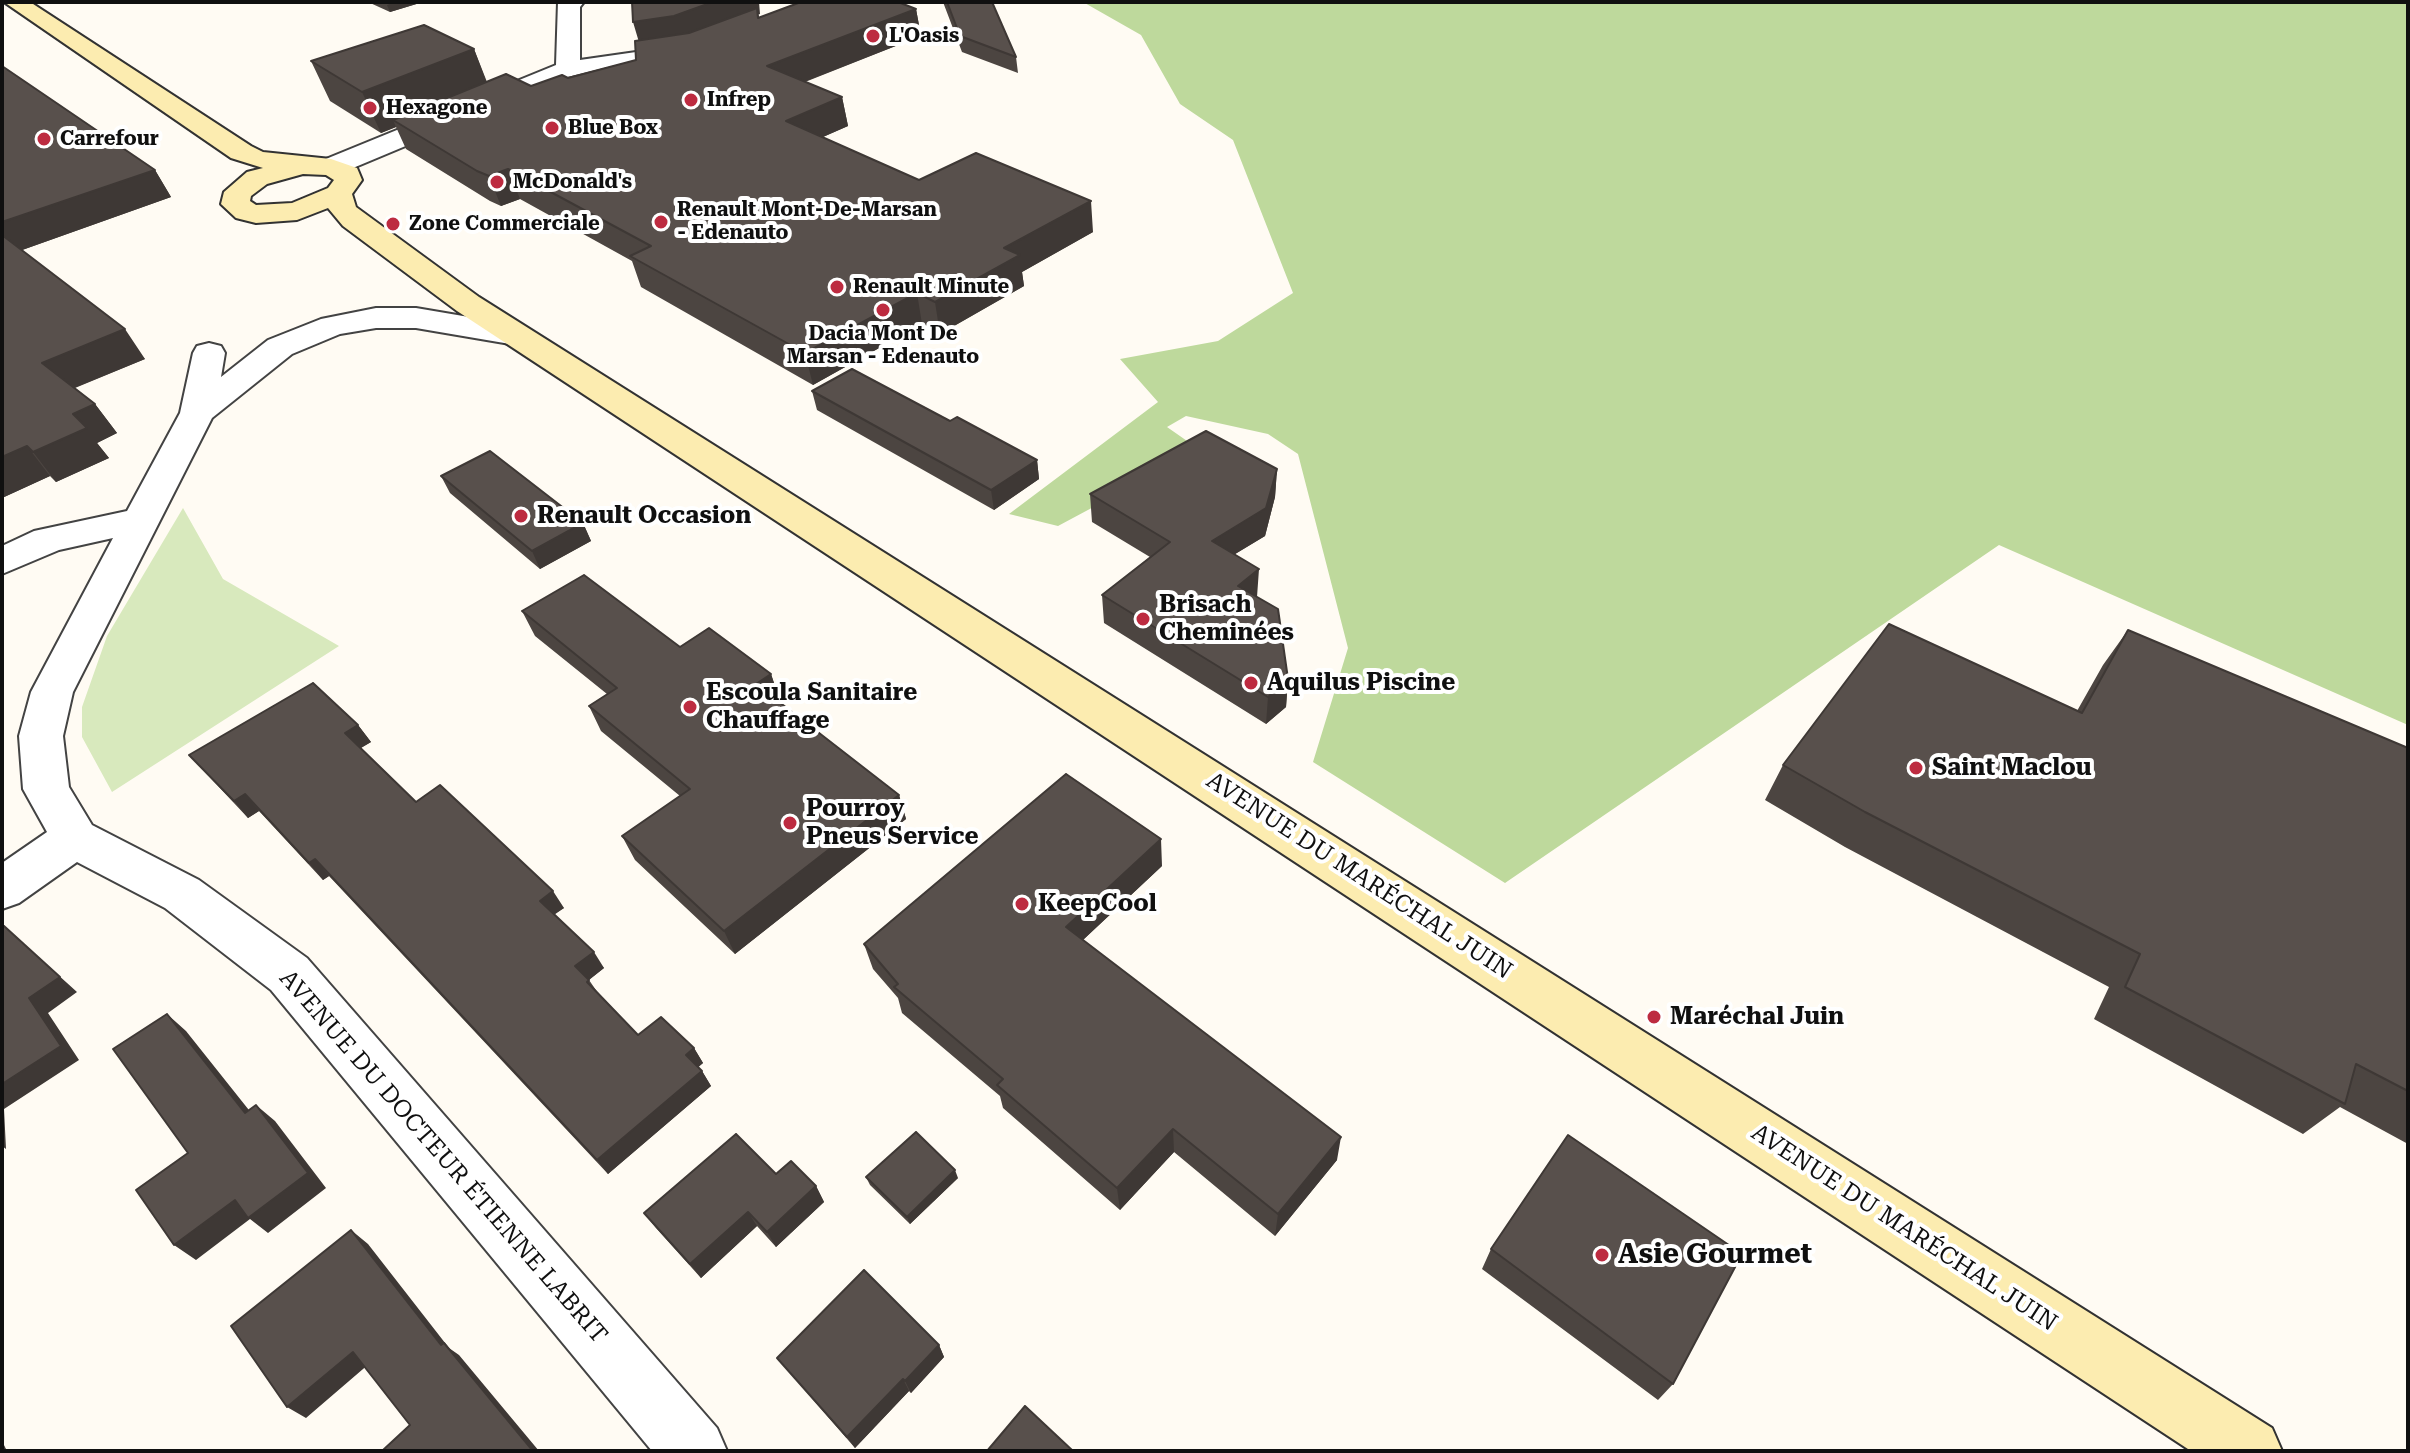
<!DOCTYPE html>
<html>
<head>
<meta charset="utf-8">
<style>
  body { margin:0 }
  #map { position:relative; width:2410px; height:1453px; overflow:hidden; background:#fffbf3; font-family:"Roboto Serif",serif }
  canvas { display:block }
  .frame { position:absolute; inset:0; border:4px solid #101010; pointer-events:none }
</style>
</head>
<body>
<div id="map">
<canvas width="2410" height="1453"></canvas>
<div class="frame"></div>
</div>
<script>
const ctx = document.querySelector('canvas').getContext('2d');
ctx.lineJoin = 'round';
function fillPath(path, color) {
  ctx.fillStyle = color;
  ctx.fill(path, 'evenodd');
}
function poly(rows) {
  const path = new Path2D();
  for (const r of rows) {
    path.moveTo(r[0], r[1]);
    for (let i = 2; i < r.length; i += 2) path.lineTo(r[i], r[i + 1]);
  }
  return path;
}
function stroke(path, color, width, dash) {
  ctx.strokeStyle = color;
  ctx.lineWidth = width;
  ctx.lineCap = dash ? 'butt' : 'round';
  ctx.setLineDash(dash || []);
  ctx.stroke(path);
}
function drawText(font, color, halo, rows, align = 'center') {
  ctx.font = font + ' "Roboto Serif",serif';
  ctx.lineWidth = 8;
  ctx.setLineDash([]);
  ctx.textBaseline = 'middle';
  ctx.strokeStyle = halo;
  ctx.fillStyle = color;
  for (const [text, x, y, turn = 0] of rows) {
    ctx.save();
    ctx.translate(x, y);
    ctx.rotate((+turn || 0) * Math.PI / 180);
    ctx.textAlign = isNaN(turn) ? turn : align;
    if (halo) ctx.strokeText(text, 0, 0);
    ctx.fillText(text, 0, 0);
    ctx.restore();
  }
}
fillPath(poly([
  [183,508,223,579,339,646,112,792,82,737,82,707,107,636]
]), '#d8e9bd');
fillPath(poly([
  [1083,2,2408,2,2408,725,1999,545,1505,883,1313,762,1348,648,1298,454,1268,434,1186,416,1167,427,1200,450,1058,526,1009,514,1158,402,1120,359,1218,341,1293,293,1233,140,1180,104,1141,35]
]), '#bed99c');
const street = poly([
  [558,2,584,2,580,7,580,60,692,44,700,46,704,51,700,56,692,58,573,76,341,173,331,175,321,173,317,167,321,161,556,65,558,2],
  [376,308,416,308,516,325,527,328,532,335,527,342,516,345,416,328,376,328,340,334,292,354,212,418,73,692,63,736,69,787,92,825,199,880,307,958,717,1428,727,1451,652,1451,271,990,165,908,77,862,19,903,2,909,2,863,47,832,23,789,19,736,31,692,113,538,59,550,2,574,2,546,34,531,127,511,180,413,193,353,197,346,209,343,221,346,225,353,221,377,268,340,321,319,376,308]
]);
const secondary = poly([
  [4,2,30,2,251,146,263,152,331,159,357,168,362,180,352,194,356,207,479,297,2272,1428,2282,1451,2191,1451,457,311,343,226,328,208,297,220,256,223,236,218,221,204,224,192,247,172,263,168,231,158,4,2],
  [303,174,326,175,334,180,328,188,292,203,256,205,250,201,251,196,267,184,303,174]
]);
stroke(street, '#434343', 4);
stroke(secondary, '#323232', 4);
fillPath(street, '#fff');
fillPath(secondary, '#fcecb0');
fillPath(poly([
  [368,2,423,2,390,12],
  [943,2,992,2,1016,57,1018,73,962,52],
  [916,9,921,36,805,82,842,97,848,126,823,137,919,180,1093,232,1022,272,1024,286,940,334,922,324,813,385,641,287,632,261,520,199,501,206,490,201,406,149,396,127,381,133,330,101,311,61,474,49,487,82,531,86,636,60,760,14,758,14,759,17],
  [2,66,155,170,171,197,22,250,145,359,75,388,95,404,117,433,97,443,109,458,56,482,50,476,2,498],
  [812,391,950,421,1037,460,1039,479,994,510,817,410],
  [1277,469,1275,497,1265,536,1235,554,1257,597,1288,679,1286,707,1266,724,1104,623,1102,595,1150,557,1092,522,1090,494],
  [441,476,583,523,591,541,540,569,450,493],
  [522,611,680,647,771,674,779,698,777,700,899,795,906,819,735,954,635,860,622,836,680,796,601,731,589,706,607,694,535,636],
  [2128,630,2408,748,2408,1144,2340,1107,2303,1134,2094,1019,2109,987,1845,847,1765,800,1783,765,2077,711,2103,665],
  [358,725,371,742,361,748,416,802,564,908,554,914,604,968,589,980,598,993,638,1035,694,1048,703,1063,698,1067,702,1071,711,1086,608,1174,329,876,323,880,259,811,248,818,189,755],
  [1162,866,1083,940,1337,1160,1275,1236,1174,1152,1120,1210,1003,1108,1000,1096,902,1013,898,998,873,969,864,944],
  [776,1174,816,1186,824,1202,776,1247,757,1226,701,1278,656,1228,644,1213],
  [866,1177,958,1178,910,1224,870,1185],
  [1491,1249,1673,1384,1658,1400,1482,1269],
  [939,1345,944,1357,911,1393,909,1391,855,1448,777,1358]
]), '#4c4541');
fillPath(poly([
  [395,2,423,2,390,12,387,5],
  [713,2,759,2,760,14,758,14,763,35,641,49,633,22],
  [916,9,921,36,773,94,767,66],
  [474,49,489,89,393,120,396,127,381,133,362,92],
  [842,97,848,126,793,150,786,121],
  [508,169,520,199,501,206,489,176],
  [155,170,171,197,11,254,2,242,2,222],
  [1091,201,1093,232,1022,272,1024,286,940,334,935,302,1004,248],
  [917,293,922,324,813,385,805,353],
  [125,329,145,359,64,392,42,363],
  [95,404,117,433,97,443,109,458,56,482,33,452,73,414],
  [27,446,50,476,2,498,2,457],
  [1037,460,1039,479,994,510,991,490],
  [1277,469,1275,497,1265,536,1212,568,1212,541],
  [583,523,591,541,540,569,532,551],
  [1259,569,1257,597,1238,586],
  [771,674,779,698,765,709,756,684],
  [1288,679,1286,707,1266,724,1268,697],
  [358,725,371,742,357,750,345,733],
  [245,794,259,811,248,818,234,801],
  [899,795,906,819,735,954,724,931],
  [1161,839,1162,866,1070,952,1066,927],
  [315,859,329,876,323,880,309,863],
  [553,891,564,908,551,917,540,901],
  [4,926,77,992,48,1013,79,1060,4,1109,6,1149,2,1146],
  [594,952,604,968,586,982,575,966],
  [167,1014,186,1031,264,1129,245,1113],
  [694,1048,703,1063,695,1070,686,1055],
  [702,1071,711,1086,608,1174,597,1160],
  [256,1105,275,1121,326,1188,268,1233,250,1219,196,1260,174,1245],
  [1173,1129,1174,1152,1120,1210,1117,1188],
  [1341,1137,1337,1160,1275,1236,1278,1214],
  [955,1170,958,1178,910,1224,907,1217],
  [816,1186,824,1202,776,1247,767,1232],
  [748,1212,757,1226,701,1278,690,1264],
  [351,1230,368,1244,449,1348,459,1355,539,1451,533,1451,441,1345],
  [939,1345,944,1357,911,1393,905,1381],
  [353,1352,370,1363,306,1418,287,1407],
  [903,1379,909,1391,855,1448,847,1437],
  [2,1441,7,1451,2,1451]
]), '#3e3835');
const building = poly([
  [632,2,713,2,674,16,633,22,632,2],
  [801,2,898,2,916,9,767,66,842,97,786,121,919,180,976,153,1091,201,1004,248,1020,255,935,302,917,293,805,353,630,256,651,246,508,169,489,176,477,171,393,120,506,74,531,86,562,75,568,78,636,60,635,41,689,33,757,8,758,18,801,2],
  [947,2,992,2,1016,57,960,36,947,2],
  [424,25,474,49,362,92,311,61,424,25],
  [2,66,155,170,2,222,2,66],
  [2,235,125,329,42,363,95,404,73,414,87,428,33,452,27,446,2,457,2,235],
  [852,369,950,421,957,417,1037,460,991,490,812,391,852,369],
  [1206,431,1277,469,1266,508,1212,541,1259,569,1238,586,1278,609,1288,679,1268,697,1102,595,1170,542,1090,494,1206,431],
  [490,451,583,523,532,551,441,476,490,451],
  [584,575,680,647,709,628,771,674,756,684,899,795,724,931,622,836,690,789,589,706,617,688,522,611,584,575],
  [1889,624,2082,713,2128,630,2408,748,2408,1091,2356,1064,2345,1104,2125,987,2140,954,1865,812,1783,765,1889,624],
  [313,683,358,725,345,733,416,802,440,785,553,891,540,901,594,952,575,966,589,980,587,982,638,1035,661,1017,694,1048,686,1055,702,1071,597,1160,315,859,309,863,245,794,234,801,189,755,313,683],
  [1066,774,1161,839,1066,927,1341,1137,1278,1214,1173,1129,1117,1188,997,1085,1003,1079,894,987,898,984,864,944,1066,774],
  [4,926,60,977,29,998,61,1046,2,1084,2,928,4,926],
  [167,1014,245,1113,256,1105,308,1173,248,1218,235,1200,174,1245,136,1190,188,1153,113,1049,167,1014],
  [916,1132,955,1170,907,1217,866,1177,916,1132],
  [736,1134,776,1174,791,1161,816,1186,767,1232,748,1212,690,1264,644,1213,736,1134],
  [1568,1135,1742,1254,1673,1384,1491,1249,1568,1135],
  [351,1230,441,1345,444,1343,533,1451,382,1451,410,1425,353,1352,287,1407,231,1326,351,1230],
  [864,1270,939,1345,905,1381,903,1379,847,1437,777,1358,864,1270],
  [1025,1406,1073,1451,987,1451,1025,1406]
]);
fillPath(building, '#58504c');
stroke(building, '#3e3835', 2);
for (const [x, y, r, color] of [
  [873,36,8,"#bd2b40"],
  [691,100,8,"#bd2b40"],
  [370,108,8,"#bd2b40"],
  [552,128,8,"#bd2b40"],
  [44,139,8,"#bd2b40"],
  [497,182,8,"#bd2b40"],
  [661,222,8,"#bd2b40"],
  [393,224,8,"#bd2b40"],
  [837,287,8,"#bd2b40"],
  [883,310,8,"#bd2b40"],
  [521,516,8,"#bd2b40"],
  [1143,619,8,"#bd2b40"],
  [1251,683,8,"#bd2b40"],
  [690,707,8,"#bd2b40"],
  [1916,768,8,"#bd2b40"],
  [790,823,8,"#bd2b40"],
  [1022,904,8,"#bd2b40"],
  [1654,1017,8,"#bd2b40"],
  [1602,1255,8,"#bd2b40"]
]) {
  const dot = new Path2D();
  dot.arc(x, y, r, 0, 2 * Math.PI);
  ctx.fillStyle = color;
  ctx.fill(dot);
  stroke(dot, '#fff', 3);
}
drawText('bold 20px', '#101010', '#fff', [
  ["L'Oasis",889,36],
  ["Infrep",707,100],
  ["Hexagone",386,108],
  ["Blue Box",568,128],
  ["Carrefour",60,139],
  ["McDonald's",513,182],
  ["Renault Mont-De-Marsan",677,210],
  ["- Edenauto",677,233],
  ["Zone Commerciale",409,224],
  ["Renault Minute",853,287],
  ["Dacia Mont De",883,334,"center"],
  ["Marsan - Edenauto",883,357,"center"]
], 'left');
drawText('bold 24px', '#101010', '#fff', [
  ["Renault Occasion",537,516],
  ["Brisach",1159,605],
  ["Cheminées",1159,633],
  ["Aquilus Piscine",1267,683],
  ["Escoula Sanitaire",706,693],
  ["Chauffage",706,721],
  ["Saint Maclou",1932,768],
  ["Pourroy",806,809],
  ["Pneus Service",806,837],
  ["KeepCool",1038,904],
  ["Maréchal Juin",1670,1017]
], 'left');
drawText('24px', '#101010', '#fff', [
  ["AVENUE DU MARÉCHAL JUIN",1359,876,33],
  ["AVENUE DU DOCTEUR ÉTIENNE LABRIT",443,1157,49],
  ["AVENUE DU MARÉCHAL JUIN",1904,1228,33]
]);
drawText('bold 28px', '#101010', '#fff', [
  ["Asie Gourmet",1618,1255]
], 'left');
</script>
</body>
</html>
